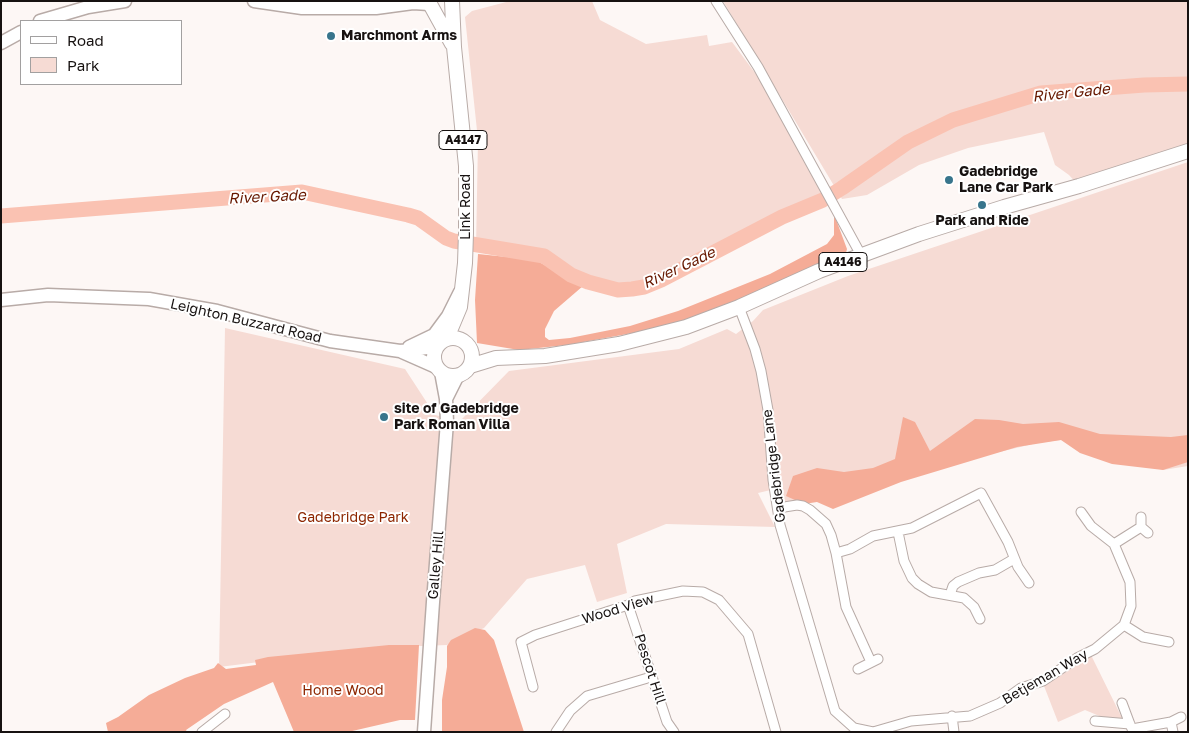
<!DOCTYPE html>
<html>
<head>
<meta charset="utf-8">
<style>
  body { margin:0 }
  #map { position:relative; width:1189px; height:733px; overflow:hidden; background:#fdf7f5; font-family:"Golos Text",sans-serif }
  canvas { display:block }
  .frame { position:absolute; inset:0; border:2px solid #171211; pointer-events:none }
  .legend { position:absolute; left:20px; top:20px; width:162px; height:65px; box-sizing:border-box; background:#fff; border:1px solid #a2a0a0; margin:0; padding:6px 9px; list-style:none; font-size:15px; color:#171211 }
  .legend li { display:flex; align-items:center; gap:10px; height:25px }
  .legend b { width:25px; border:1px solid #a2a0a0 }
</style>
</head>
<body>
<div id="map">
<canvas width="1189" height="733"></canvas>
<div class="frame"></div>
<ul class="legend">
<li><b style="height:6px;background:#fff"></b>Road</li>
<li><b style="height:14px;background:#f6dbd4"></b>Park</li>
</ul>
</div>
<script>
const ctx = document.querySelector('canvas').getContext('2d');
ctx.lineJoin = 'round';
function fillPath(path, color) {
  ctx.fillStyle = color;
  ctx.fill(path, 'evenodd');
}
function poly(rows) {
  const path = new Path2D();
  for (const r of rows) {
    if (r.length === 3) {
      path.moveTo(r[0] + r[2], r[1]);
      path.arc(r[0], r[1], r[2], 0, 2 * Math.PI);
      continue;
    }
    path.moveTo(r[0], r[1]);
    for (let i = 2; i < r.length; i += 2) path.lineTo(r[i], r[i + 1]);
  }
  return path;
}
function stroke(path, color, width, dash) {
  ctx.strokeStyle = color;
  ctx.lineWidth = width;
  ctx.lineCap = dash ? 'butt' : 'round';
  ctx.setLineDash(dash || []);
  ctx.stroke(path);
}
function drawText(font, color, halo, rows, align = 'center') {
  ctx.font = font + ' "Golos Text",sans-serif';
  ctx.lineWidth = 4;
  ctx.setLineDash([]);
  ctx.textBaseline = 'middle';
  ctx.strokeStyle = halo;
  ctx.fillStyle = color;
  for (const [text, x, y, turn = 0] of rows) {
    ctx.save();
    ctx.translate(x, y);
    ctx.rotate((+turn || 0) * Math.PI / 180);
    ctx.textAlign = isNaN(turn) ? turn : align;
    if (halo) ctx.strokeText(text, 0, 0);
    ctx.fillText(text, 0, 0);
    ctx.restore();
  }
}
fillPath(poly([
  [510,1,592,1,600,20,646,44,707,35,709,46,732,42,764,85,824,197,799,206,664,276,636,285,620,286,602,283,576,272,552,254,541,250,477,243,476,248,478,140,465,17,472,11],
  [723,1,1188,1,1188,151,1079,186,1069,175,1055,165,1044,132,968,148,919,165,867,195,842,199],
  [1188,162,1188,466,1163,470,1061,440,1037,443,781,504,775,489,758,493,775,527,666,524,617,544,627,593,597,602,585,565,527,579,484,628,447,645,421,646,396,645,219,667,225,328,405,369,435,415,460,421,509,371,679,349,727,329,736,334,753,321,763,310,848,276],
  [1091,655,1123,720,1109,720,1085,710,1058,722,1044,686]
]), '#f6dbd4');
fillPath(poly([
  [834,214,847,249,846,253,734,304,660,328,567,345,519,350,477,343,475,300,478,254,527,259,539,262,560,273,571,281,583,286,554,311,545,329,545,337,549,340,570,338,630,326,678,311,770,274,827,244,834,235],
  [903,417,915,422,930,451,975,419,999,420,1023,424,1059,422,1100,434,1171,437,1188,435,1188,462,1163,470,1112,464,1080,453,1061,440,1017,447,901,482,833,509,817,502,804,504,786,496,793,476,817,468,844,472,873,468,895,459],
  [475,628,485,630,494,640,524,732,442,732,442,700,447,667,447,646,451,640],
  [389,645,419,645,415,720,400,720,348,732,294,732,273,682,224,704,186,730,187,732,108,732,106,723,118,717,149,695,185,678,214,668,218,663,226,669,256,665,255,660,268,657]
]), '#f5ac97');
stroke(poly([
  [1,216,302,192,408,215,418,218,446,238,454,241,544,256,571,275,588,282,618,290,632,289,644,287,661,280,782,217,823,200,842,188,908,142,953,120,1041,93,1144,85,1188,84]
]), '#fac2b2', 15);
const street = poly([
  [716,1,758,67,861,255],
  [739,307,755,349,761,371,768,410,773,480,780,525,835,711,854,728,873,732,911,721,970,716,1000,703,1021,688,1043,681,1077,658,1095,649,1124,625,1131,606,1130,582,1114,544,1091,526,1081,512],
  [778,508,797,505,803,506,810,510,826,524,831,535,836,553,846,607,871,662],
  [1141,517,1141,527,1148,533],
  [898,532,904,561,912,578,918,584,931,592,964,598,974,607,980,619],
  [1114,544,1141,527],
  [836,553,850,549,873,536,912,528,981,493,1008,542,1018,567,1029,583],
  [950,595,953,586,958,582,979,573,995,570,1014,559],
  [628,605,667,722,674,732],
  [1124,625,1143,637,1169,642],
  [858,669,878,659],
  [533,687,521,642,535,635,628,605,635,601,683,591,703,592,719,600,748,634,776,732],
  [1122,703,1131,727],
  [952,716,954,732],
  [1095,721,1130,724],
  [1171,722,1181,717],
  [1132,729,1171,722,1173,732],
  [202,732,225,714],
  [556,732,570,711,587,696,651,677]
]);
const secondary = poly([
  [254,1,302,8,376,8,413,3,429,4],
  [40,21,88,7,125,1],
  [1,43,21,32],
  [1,300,48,295,149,299,217,311,330,341,400,351,436,347],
  [409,347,434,335,448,316,460,292],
  [402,352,436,367],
  [446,399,458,375],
  [424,732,433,602,447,422,446,399,441,372]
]);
const primary = poly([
  [430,4,452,44],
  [447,338,460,307,465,263,466,233,466,166,454,47,452,1],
  [453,357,19],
  [470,366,496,358,545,356,619,344,686,327,739,307,819,271,919,234,1004,207,1079,186,1188,151]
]);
stroke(street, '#b8aba7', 11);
stroke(secondary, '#b8aba7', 15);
stroke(primary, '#b8aba7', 16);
stroke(street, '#fff', 9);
stroke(secondary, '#fff', 12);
stroke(primary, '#fff', 14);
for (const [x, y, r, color] of [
  [331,36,5,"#38758c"],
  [949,180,5,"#38758c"],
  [982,205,5,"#38758c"],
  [384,417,5,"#38758c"]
]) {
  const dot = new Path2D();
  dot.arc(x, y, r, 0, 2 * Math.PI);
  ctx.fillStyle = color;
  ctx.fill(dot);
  stroke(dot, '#fff', 2);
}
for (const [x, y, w] of [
  [463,140,48],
  [843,262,48]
]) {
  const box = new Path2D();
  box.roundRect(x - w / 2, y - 9.5, w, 19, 4);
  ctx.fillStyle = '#fff';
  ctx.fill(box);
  stroke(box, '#171211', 1);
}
drawText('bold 12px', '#171211', null, [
  ["A4147",463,140],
  ["A4146",843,262]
]);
drawText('bold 14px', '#171211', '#fff', [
  ["Marchmont Arms",341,36],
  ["Gadebridge",959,172],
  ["Lane Car Park",959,188],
  ["Park and Ride",982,221,"center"],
  ["site of Gadebridge",394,409],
  ["Park Roman Villa",394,425]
], 'left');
drawText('14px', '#171211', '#fff', [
  ["Link Road",466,207,-90],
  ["Leighton Buzzard Road",246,321,13],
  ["Gadebridge Lane",774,466,-97],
  ["Galley Hill",436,565,-85],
  ["Wood View",618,609,-17],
  ["Pescot Hill",650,669,72],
  ["Betjeman Way",1045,677,-30]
]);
drawText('14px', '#8d2601', '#fff', [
  ["Gadebridge Park",353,518],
  ["Home Wood",343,691]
]);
drawText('italic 15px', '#671800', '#fff', [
  ["River Gade",1071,93,-6],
  ["River Gade",267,197,-3],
  ["River Gade",679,268,-25]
]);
</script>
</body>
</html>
